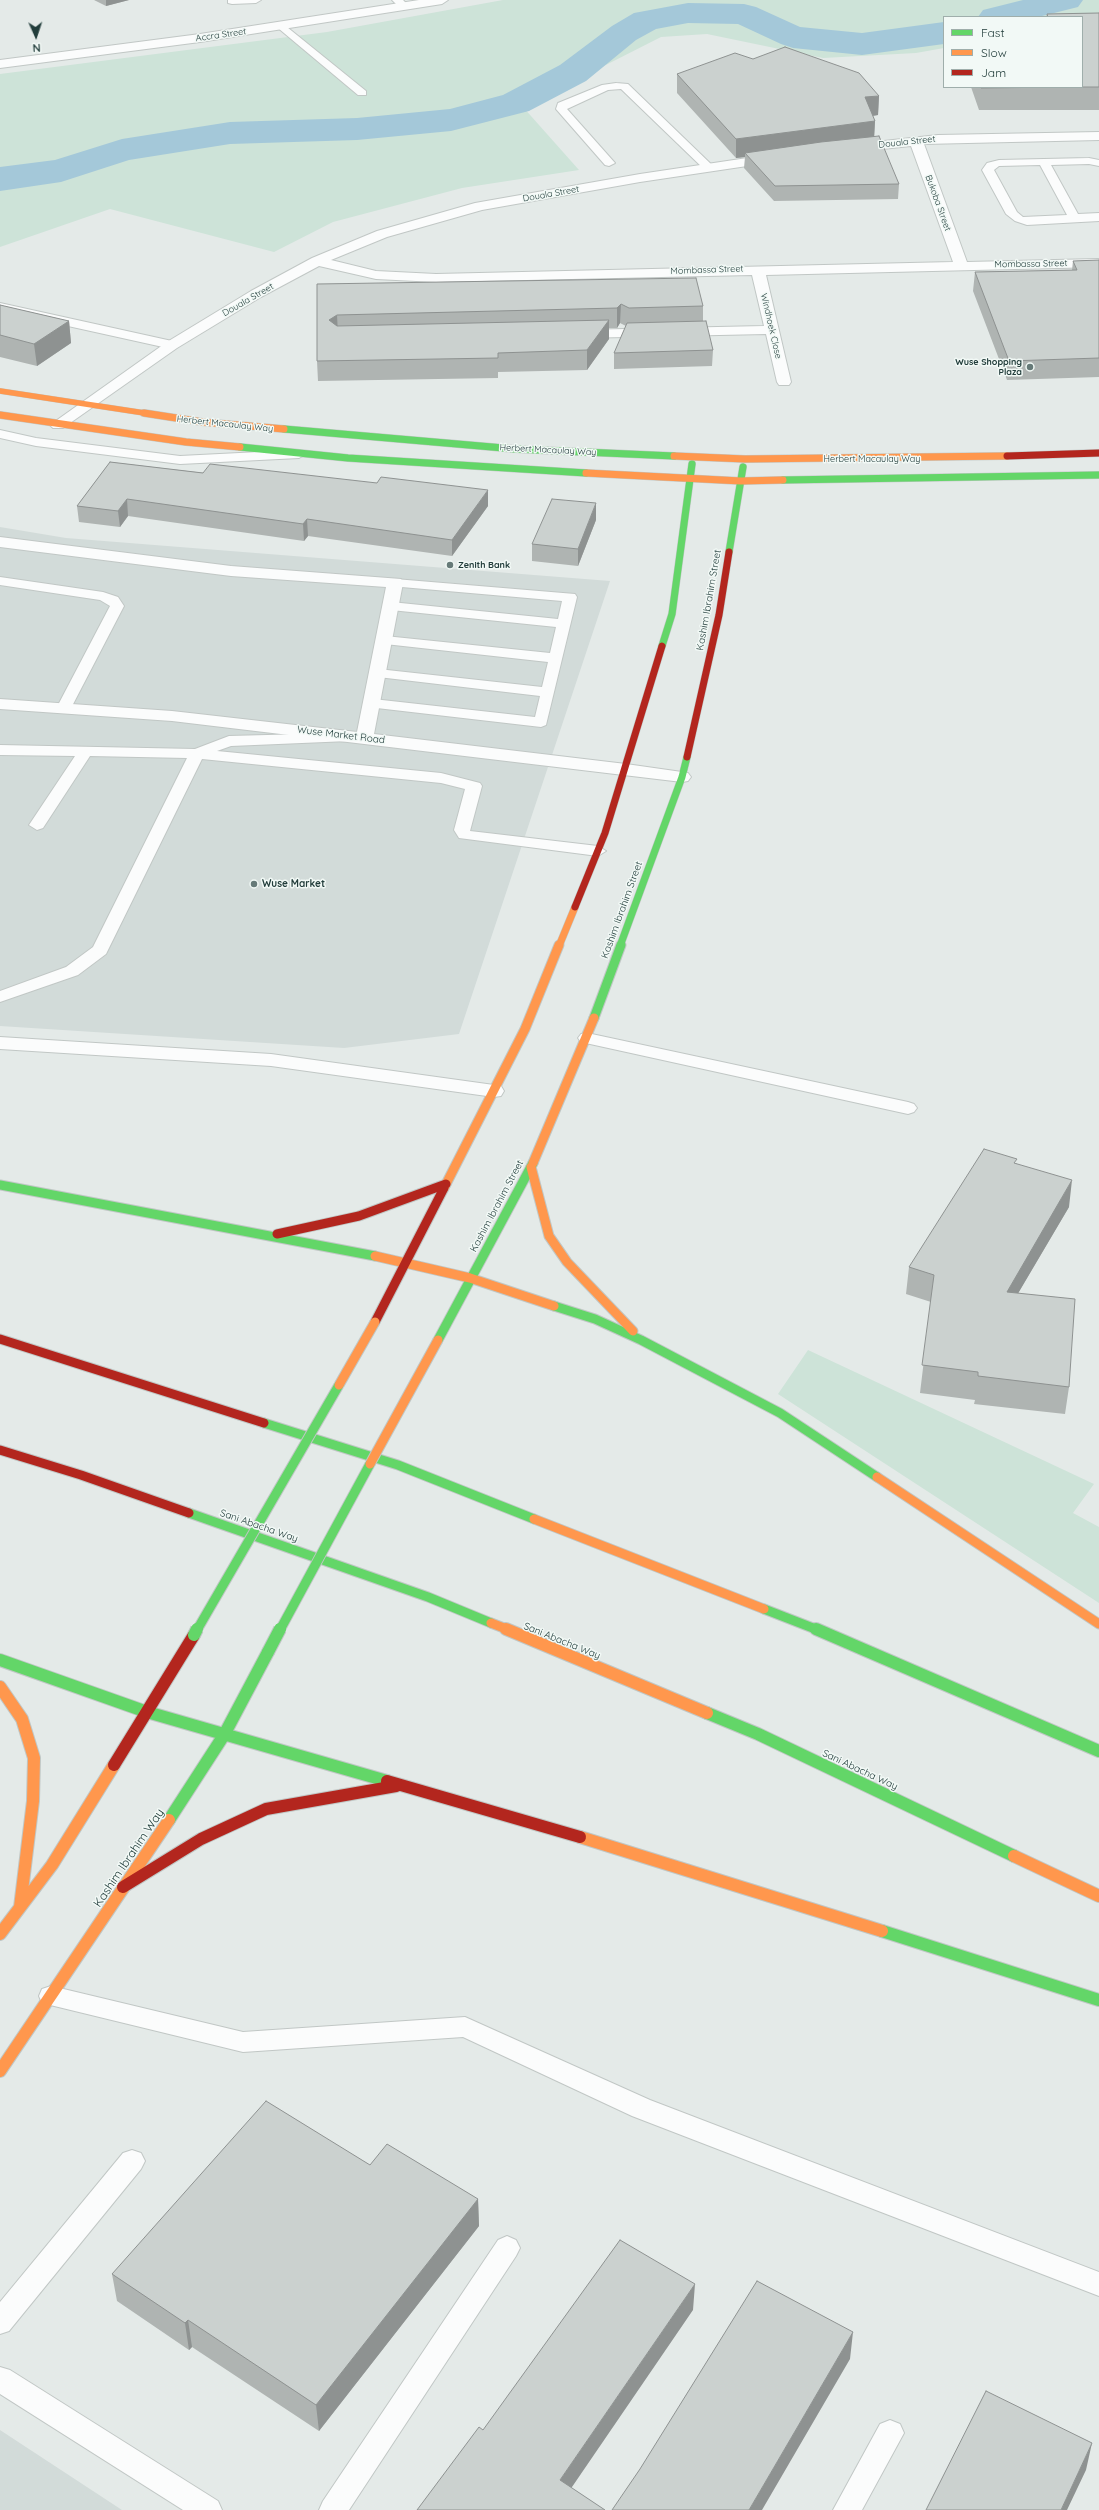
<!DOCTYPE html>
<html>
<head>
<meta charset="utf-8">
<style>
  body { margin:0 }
  #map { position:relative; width:1099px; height:2510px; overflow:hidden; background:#e4eae8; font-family:Quicksand,sans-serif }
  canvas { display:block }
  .legend { position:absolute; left:943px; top:16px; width:140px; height:72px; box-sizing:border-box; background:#f2f9f6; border:1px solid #9faeab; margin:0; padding:5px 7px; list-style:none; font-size:12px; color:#223d3b }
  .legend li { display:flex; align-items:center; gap:8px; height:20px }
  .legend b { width:20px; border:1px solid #9faeab }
  .north { position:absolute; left:16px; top:16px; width:40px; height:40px; -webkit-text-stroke:3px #f2f9f6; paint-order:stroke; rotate:177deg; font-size:11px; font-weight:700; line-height:16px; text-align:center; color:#223d3b }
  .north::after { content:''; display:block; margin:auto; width:14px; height:18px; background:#223d3b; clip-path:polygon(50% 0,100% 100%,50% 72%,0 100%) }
</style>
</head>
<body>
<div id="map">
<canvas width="1099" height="2510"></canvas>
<ul class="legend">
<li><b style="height:5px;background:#63d668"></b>Fast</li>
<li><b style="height:5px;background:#ff974d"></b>Slow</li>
<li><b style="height:5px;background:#b3261e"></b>Jam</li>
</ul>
<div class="north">N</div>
</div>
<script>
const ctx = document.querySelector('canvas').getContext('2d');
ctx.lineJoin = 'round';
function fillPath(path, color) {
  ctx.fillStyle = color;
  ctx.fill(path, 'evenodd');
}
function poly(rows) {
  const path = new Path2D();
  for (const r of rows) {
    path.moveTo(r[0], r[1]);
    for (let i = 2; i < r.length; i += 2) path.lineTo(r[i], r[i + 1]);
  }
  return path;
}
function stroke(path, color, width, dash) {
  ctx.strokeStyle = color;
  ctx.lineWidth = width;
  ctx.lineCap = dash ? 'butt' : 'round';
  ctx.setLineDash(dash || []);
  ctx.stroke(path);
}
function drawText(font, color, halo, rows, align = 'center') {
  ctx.font = font + ' Quicksand,sans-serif';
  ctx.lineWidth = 3;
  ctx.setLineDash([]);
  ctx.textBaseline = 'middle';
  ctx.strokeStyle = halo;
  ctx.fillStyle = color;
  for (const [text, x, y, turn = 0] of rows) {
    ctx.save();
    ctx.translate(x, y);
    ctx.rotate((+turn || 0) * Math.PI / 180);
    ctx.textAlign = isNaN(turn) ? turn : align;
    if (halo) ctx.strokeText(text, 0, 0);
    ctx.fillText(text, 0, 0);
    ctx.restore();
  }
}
fillPath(poly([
  [0,527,66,538,610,581,459,1034,344,1048,0,1026],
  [0,2430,122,2510,0,2510]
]), '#d2dbd9');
fillPath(poly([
  [503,0,1099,0,1099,14,1056,17,944,17,944,48,916,53,823,58,707,34,661,37,523,107,579,170,462,188,333,222,274,252,110,209,0,247,0,74,327,32],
  [808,1350,1094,1484,1073,1513,1099,1527,1099,1603,778,1394]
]), '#cde3d8');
fillPath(poly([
  [1023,0,1083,0,1078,7,1038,17,978,17,983,10,1023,0],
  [688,3,744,4,756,7,800,27,862,33,944,22,944,44,862,55,793,48,781,44,738,24,688,23,656,29,636,40,586,81,529,111,451,131,357,140,230,144,129,160,61,182,0,191,0,167,55,160,122,139,230,122,357,118,450,109,503,95,560,65,612,26,634,13,688,3]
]), '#a4c8d9');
const lane = poly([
  [228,0,261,0,256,3,232,4,228,3,228,0],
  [392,0,403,0,409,6,400,8,392,0],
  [282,23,366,91,366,95,358,95,278,28,278,24,282,23],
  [616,83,628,84,713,166,713,170,705,170,621,89,608,90,567,109,615,163,609,166,605,165,556,109,558,103,602,85,616,83],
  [1089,158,1099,160,1099,166,1089,164,1051,165,1078,214,1099,213,1099,221,1027,225,1015,221,1006,214,982,170,987,163,999,160,1089,158],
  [1040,165,1067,215,1023,217,1017,212,994,170,999,166,1040,165],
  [0,303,172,341,178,345,172,349,0,311,0,303],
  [0,430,36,438,180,456,299,450,306,454,299,458,180,464,36,446,0,438,0,430],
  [0,577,103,592,118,597,124,606,70,710,60,710,57,707,110,606,100,600,0,585,0,577],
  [395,579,575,594,577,597,546,725,541,727,368,707,365,704,373,699,535,717,540,696,378,677,371,673,378,669,542,687,548,662,385,644,378,640,385,636,550,653,556,627,391,610,384,606,391,602,558,619,562,601,390,586,388,583,395,579],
  [344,733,349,735,352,738,349,741,231,746,217,751,441,773,480,783,482,786,470,831,598,846,606,851,598,856,459,838,454,830,465,789,441,783,202,759,106,954,78,975,0,1002,0,991,66,967,93,947,187,758,90,756,43,828,37,830,29,825,75,756,0,755,0,745,195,749,229,736,344,733],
  [587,1033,908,1102,914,1104,917,1108,914,1112,908,1114,581,1042,578,1038,581,1034,587,1033],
  [51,1986,243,2032,465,2017,650,2100,1099,2272,1099,2296,632,2116,463,2037,243,2052,42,2003,39,1996,42,1989,51,1986],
  [132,2150,141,2153,145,2161,141,2169,9,2331,0,2334,0,2302,123,2153,132,2150],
  [507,2236,516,2240,520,2248,516,2256,349,2510,319,2510,323,2501,498,2240,507,2236],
  [0,2367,10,2370,218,2501,222,2510,183,2510,0,2394,0,2367],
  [890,2420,900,2424,904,2433,862,2510,833,2510,880,2424,890,2420]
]);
const street = poly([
  [419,0,448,0,442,4,200,42,0,68,0,60,200,34,419,0],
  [1099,132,1099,140,924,144,967,262,1099,259,1099,267,766,275,791,382,789,385,779,385,777,382,766,334,579,338,572,334,579,330,764,326,752,275,436,282,376,279,319,266,261,297,177,348,63,428,53,428,50,425,167,342,251,291,312,258,377,231,475,203,640,174,774,154,781,158,774,162,640,182,482,210,387,237,331,260,376,271,436,274,953,262,911,146,853,152,848,151,847,148,848,145,938,135,1099,132],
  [0,537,231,566,401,579,403,583,374,734,626,764,682,772,688,773,691,777,688,781,682,782,172,721,0,709,0,699,172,711,357,732,386,587,231,576,0,547,0,537],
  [0,1037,271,1054,494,1085,501,1086,504,1091,501,1096,494,1097,271,1066,0,1049,0,1037]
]);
const fastFar2 = poly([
  [284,429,515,449,674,456],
  [240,447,348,458,586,473],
  [783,480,1099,475],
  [729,552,743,467],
  [662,646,672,614,692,464],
  [620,946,682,777,687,757]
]);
const fastFar1 = poly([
  [594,1018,621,945],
  [0,1185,375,1256],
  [554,1306,595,1319,641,1340,780,1413,877,1477],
  [438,1340,533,1163],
  [264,1423,398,1465,534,1519],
  [189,1513,428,1597,491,1623],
  [764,1609,818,1630]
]);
const fast = poly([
  [816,1629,1099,1751],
  [0,1660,147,1712,387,1781],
  [707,1713,758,1734,1014,1856],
  [169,1820,224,1735,268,1652],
  [882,1931,1099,2000]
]);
const slowFar3 = poly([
  [0,391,151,414]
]);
const slowFar2 = poly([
  [144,413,202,422,284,429],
  [0,415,186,442,240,447],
  [674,456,745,459,1007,456],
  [586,473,741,481,783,480],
  [559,946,575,907]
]);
const slowFar1 = poly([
  [533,1163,594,1018],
  [531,1167,549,1236,567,1262,633,1331],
  [444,1188,525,1029,559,945],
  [375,1256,470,1278,554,1306],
  [877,1477,1099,1624],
  [534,1519,764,1609],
  [491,1623,509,1630]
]);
const slow = poly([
  [506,1629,707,1713],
  [0,1687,22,1719,34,1758,33,1801,20,1907],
  [580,1837,882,1931],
  [1014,1856,1099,1896],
  [0,1934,52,1865,114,1765],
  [0,2071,169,1820]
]);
const jamFar2 = poly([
  [1007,456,1099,453],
  [687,757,719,615,729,552],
  [575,907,605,833,662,646]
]);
const jamFar1 = poly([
  [277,1234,359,1216,446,1184],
  [375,1322,444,1188],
  [0,1339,264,1423],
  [0,1450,81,1475,189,1513]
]);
const jam = poly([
  [114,1765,194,1635],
  [387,1781,580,1837],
  [123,1887,201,1839,266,1809,396,1786]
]);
stroke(lane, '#c1c7c5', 2);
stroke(street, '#c1c7c5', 2);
stroke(fastFar2, '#c0c7c5', 8);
stroke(fastFar1, '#c0c7c5', 11);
stroke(fast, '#c0c7c5', 14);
stroke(slowFar3, '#c0c7c5', 6);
stroke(slowFar2, '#c0c7c5', 8);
stroke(slowFar1, '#c0c7c5', 11);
stroke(slow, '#c0c7c5', 14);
stroke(jamFar2, '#c0c7c5', 8);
stroke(jamFar1, '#c0c7c5', 11);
stroke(jam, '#c0c7c5', 14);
fillPath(lane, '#fbfcfc');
fillPath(street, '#fbfcfc');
stroke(fastFar2, '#63d668', 7);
stroke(fastFar1, '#63d668', 9);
stroke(fast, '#63d668', 12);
stroke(slowFar3, '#ff974d', 5.5);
stroke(slowFar2, '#ff974d', 7);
stroke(slowFar1, '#ff974d', 9);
stroke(slow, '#ff974d', 12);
stroke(jamFar2, '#b3261e', 7);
stroke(jamFar1, '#b3261e', 9);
stroke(jam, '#b3261e', 12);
const fastBridgeFar1 = poly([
  [197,1630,339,1385],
  [280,1630,370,1464]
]);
const fastBridge = poly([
  [194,1635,197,1629],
  [268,1652,280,1629]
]);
const slowBridge = poly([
  [339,1385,375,1322],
  [370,1464,438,1340]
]);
stroke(fastBridgeFar1, '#c0c7c5', 11, []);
stroke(fastBridge, '#c0c7c5', 14, []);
stroke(slowBridge, '#c0c7c5', 11, []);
stroke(fastBridgeFar1, '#63d668', 9);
stroke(fastBridge, '#63d668', 12);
stroke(slowBridge, '#ff974d', 9);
fillPath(poly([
  [94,0,129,0,106,6],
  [1099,13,1099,110,979,110,971,87,1082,87,1082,17,1046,17,1047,14],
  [753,59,879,96,878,115,873,116,875,121,874,137,899,184,898,199,774,201,744,168,745,157,736,158,677,93,677,74],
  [1099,260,1099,377,1007,380,973,291,975,272,1072,270,1073,261],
  [317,284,703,306,703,321,713,350,712,366,614,369,614,353,626,326,620,323,617,328,609,328,609,339,587,370,498,372,498,378,318,381,317,361],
  [0,305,69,321,71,343,37,366,0,357],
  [110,462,488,506,452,556,308,536,304,541,128,516,120,527,79,522,77,506],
  [596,520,578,566,532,561,532,544],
  [1016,1163,1069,1207,1018,1293,1069,1387,1065,1414,974,1404,975,1400,920,1393,931,1302,906,1294,909,1267],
  [370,2165,478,2199,479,2226,319,2431,192,2347,189,2350,117,2301,112,2274]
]), '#afb4b2');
fillPath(poly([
  [106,0,129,0,106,6],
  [879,96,878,115,864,117,865,97],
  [875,121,874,140,745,153,745,157,736,158,736,139],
  [621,304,620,323,617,328,617,308],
  [337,315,338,334,329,320],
  [609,320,609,339,587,370,587,350],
  [69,321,71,343,37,366,34,344],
  [488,490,488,506,452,556,452,540],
  [127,499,128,516,120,527,118,511],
  [596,503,596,520,578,566,578,549],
  [307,519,308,536,304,541,303,524],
  [1072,1180,1069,1207,1003,1319,1007,1292],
  [478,2199,479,2226,319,2431,316,2405],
  [695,2284,693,2310,559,2506,560,2480],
  [188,2320,192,2347,189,2350,185,2323],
  [853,2332,850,2359,762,2510,749,2510],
  [1092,2443,1086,2470,1067,2510,1061,2510]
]), '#8e9291');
const building = poly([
  [1099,13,1099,87,1082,87,1082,17,1048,17,1047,14,1099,13],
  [785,47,859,73,879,96,865,97,875,121,736,139,677,74,735,53,753,59,785,47],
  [980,87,1061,87,981,88,980,87],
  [879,136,899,184,775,186,745,153,821,142,879,136],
  [1099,260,1099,358,1009,361,975,272,1077,270,1073,261,1099,260],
  [696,278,703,306,629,308,621,304,617,308,337,315,329,320,337,326,609,320,587,350,498,353,498,358,317,361,317,284,696,278],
  [0,305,69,321,34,344,0,335,0,305],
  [706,321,713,350,614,353,627,323,706,321],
  [110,462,203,473,210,464,377,483,381,477,488,490,452,540,307,519,303,524,127,499,118,511,77,506,110,462],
  [552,499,596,503,578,549,532,544,552,499],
  [984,1149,1017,1159,1014,1163,1072,1180,1007,1292,1075,1299,1069,1387,978,1376,978,1372,922,1365,934,1275,909,1267,984,1149],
  [266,2101,370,2165,387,2144,478,2199,316,2405,188,2320,185,2323,112,2274,266,2101],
  [620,2240,695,2284,560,2480,605,2510,417,2510,479,2427,483,2430,620,2240],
  [757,2281,853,2332,749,2510,612,2510,640,2469,757,2281],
  [986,2391,1092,2443,1061,2510,926,2510,986,2391]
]);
fillPath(building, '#cbd1cf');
stroke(building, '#8e9291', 1);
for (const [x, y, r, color] of [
  [1030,367,4,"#667a78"],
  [450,565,4,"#667a78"],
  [254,884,4,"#667a78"]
]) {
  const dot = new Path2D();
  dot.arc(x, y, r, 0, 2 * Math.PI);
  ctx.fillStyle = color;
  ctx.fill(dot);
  stroke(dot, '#f2f9f6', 1.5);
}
drawText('9px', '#223d3b', '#f2f9f6', [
  ["Accra Street",221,35,-8],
  ["Douala Street",907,142,-6],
  ["Douala Street",551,194,-10],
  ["Bukoba Street",938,203,70],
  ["Mombassa Street",1031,264,-1],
  ["Mombassa Street",707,270,-2],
  ["Douala Street",248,300,-30],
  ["Windhoek Close",771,326,77],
  ["Herbert Macaulay Way",225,424,6],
  ["Herbert Macaulay Way",548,450,3],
  ["Herbert Macaulay Way",872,459]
]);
drawText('bold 9px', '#223d3b', '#f2f9f6', [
  ["Wuse Shopping",1022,362],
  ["Plaza",1022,372],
  ["Zenith Bank",458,565,"left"]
], 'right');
drawText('10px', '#223d3b', '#f2f9f6', [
  ["Kashim Ibrahim Street",709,600,-80],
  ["Wuse Market Road",341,735,7],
  ["Kashim Ibrahim Street",622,910,-70],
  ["Kashim Ibrahim Street",497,1206,-62],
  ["Sani Abacha Way",259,1526,19],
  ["Sani Abacha Way",562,1641,22],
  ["Sani Abacha Way",860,1770,25]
]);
drawText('bold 10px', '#223d3b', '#f2f9f6', [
  ["Wuse Market",262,884]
], 'left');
drawText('12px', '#223d3b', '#f2f9f6', [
  ["Kashim Ibrahim Way",129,1858,-56]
]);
</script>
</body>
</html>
